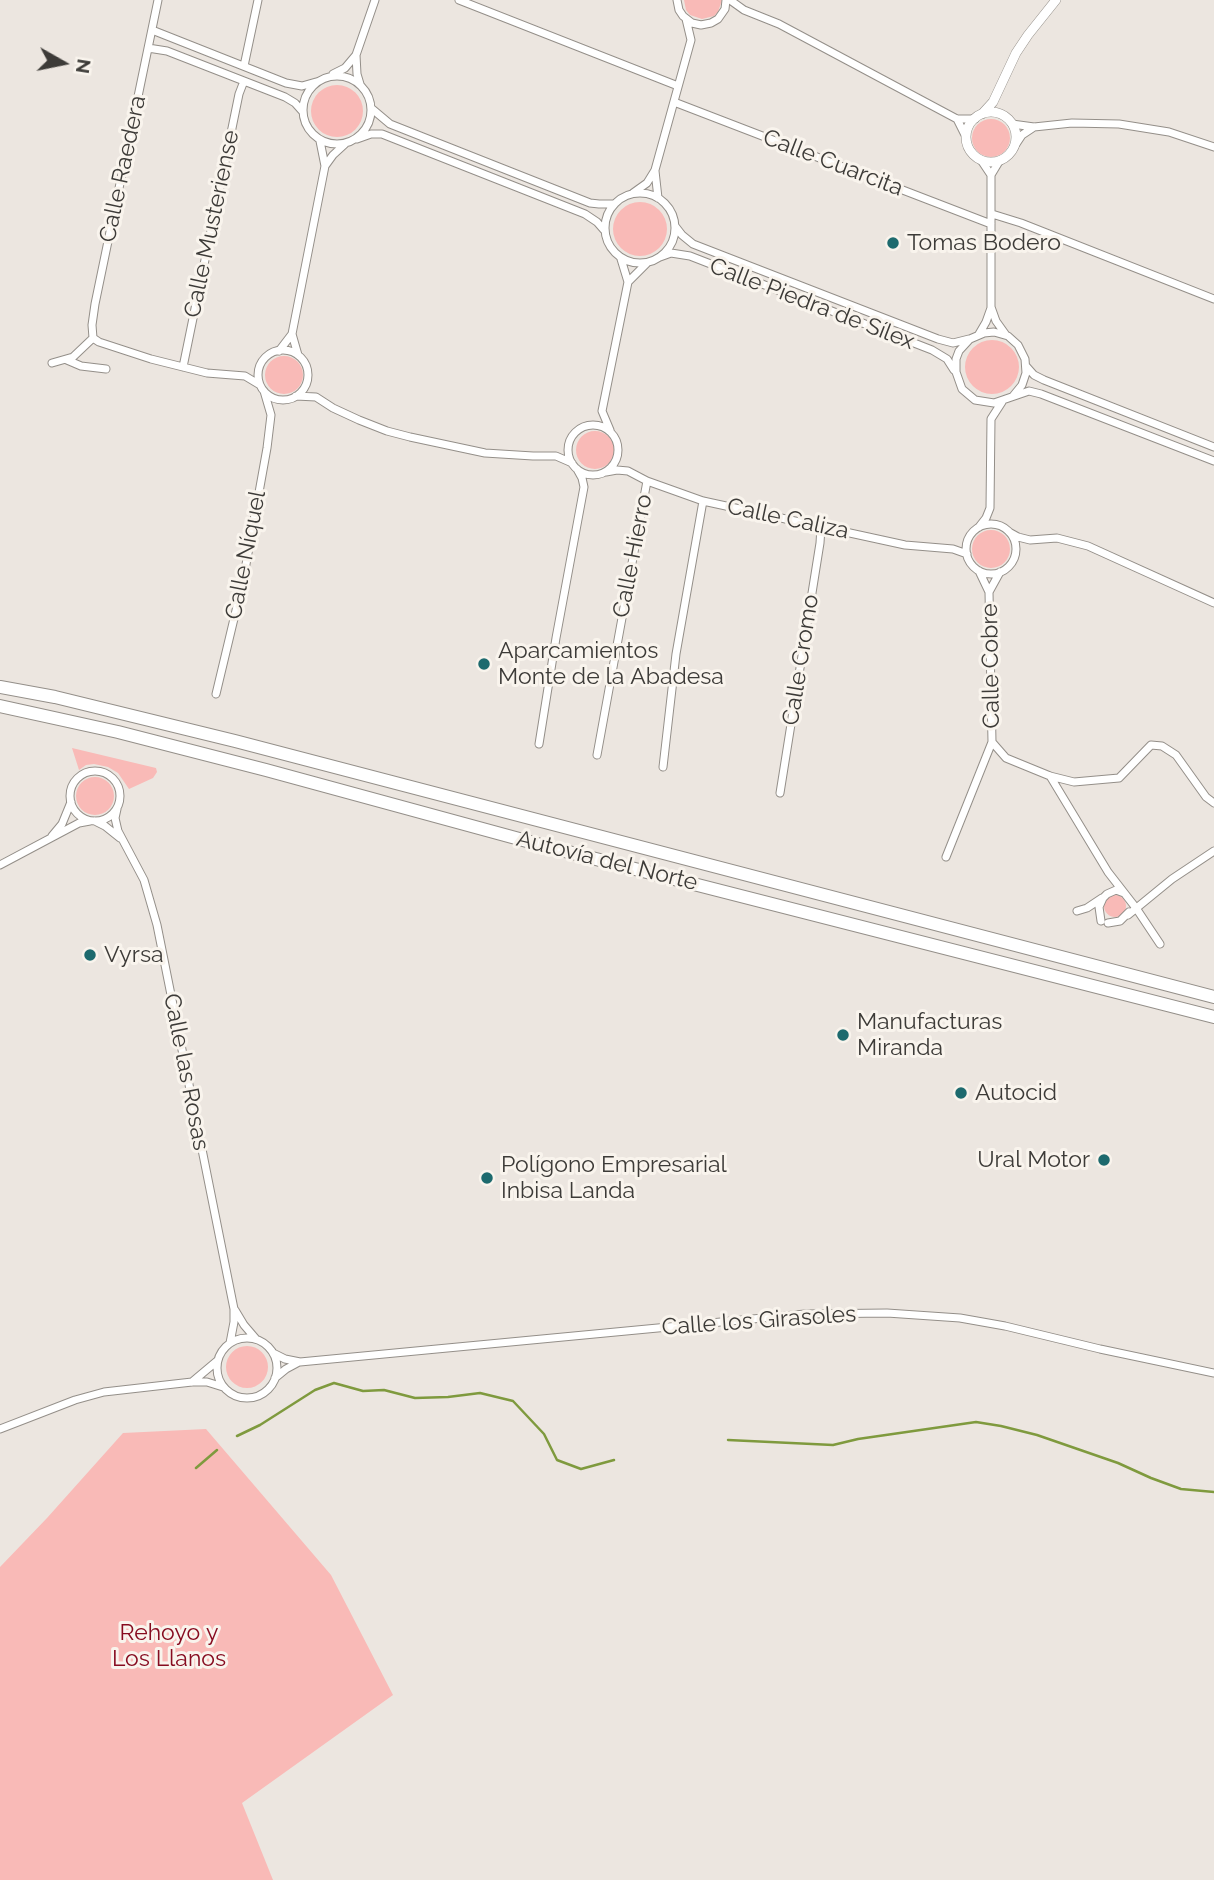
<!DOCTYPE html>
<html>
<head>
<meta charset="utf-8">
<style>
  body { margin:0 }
  #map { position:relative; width:1214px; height:1880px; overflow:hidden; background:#ece6e0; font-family:Raleway,sans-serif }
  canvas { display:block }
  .north { position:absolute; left:28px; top:28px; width:70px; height:70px; -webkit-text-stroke:5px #f9f4ed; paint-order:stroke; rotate:99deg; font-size:19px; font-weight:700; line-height:28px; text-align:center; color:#3d3b38 }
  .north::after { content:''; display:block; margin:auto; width:24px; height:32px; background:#3d3b38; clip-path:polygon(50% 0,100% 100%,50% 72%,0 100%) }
</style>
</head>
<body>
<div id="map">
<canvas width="1214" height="1880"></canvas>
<div class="north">N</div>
</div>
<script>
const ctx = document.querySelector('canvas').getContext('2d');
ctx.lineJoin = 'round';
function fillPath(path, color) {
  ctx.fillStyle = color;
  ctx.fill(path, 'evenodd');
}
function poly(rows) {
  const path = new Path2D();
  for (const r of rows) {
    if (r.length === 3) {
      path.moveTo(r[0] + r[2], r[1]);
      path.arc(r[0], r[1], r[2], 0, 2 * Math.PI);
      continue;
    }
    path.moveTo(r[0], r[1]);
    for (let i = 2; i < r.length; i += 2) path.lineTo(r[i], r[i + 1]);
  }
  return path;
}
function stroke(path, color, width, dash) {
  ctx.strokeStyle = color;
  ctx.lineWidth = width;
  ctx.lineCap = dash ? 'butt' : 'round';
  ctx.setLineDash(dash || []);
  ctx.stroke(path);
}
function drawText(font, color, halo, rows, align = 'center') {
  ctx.font = font + ' Raleway,sans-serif';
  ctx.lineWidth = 6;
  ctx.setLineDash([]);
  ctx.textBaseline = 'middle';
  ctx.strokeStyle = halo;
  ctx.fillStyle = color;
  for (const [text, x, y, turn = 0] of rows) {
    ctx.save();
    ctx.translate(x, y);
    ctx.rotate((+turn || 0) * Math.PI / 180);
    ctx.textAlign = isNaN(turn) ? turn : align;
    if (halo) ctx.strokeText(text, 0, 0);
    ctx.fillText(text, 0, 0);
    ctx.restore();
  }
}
fillPath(poly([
  [684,0,722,0,718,12,714,16,702,19,690,15,686,10],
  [337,111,26],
  [991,138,19],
  [640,229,27],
  [992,367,27],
  [284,375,19],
  [595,450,19],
  [991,549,19],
  [72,748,156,768,157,772,153,778,129,789,118,773,108,767,94,764,86,765,79,770],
  [95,796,19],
  [1115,906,11],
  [247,1367,21],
  [206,1429,331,1575,393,1695,242,1803,273,1880,0,1880,0,1567,47,1518,123,1433]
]), '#f9bab7');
stroke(poly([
  [237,1436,260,1425,315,1390,334,1383,363,1391,384,1390,415,1398,448,1397,480,1393,513,1401,544,1434,557,1460,581,1469,614,1460],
  [728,1440,833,1445,858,1439,976,1422,1001,1426,1037,1435,1118,1463,1151,1478,1181,1489,1214,1492],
  [196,1468,217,1450]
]), '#7f9a3e', 2.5);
const minor = poly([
  [459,0,678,86],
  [677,0,679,10,683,16,692,23,701,25,711,23,718,19,725,9,726,0],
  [730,0,744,10,779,24,957,119,975,119],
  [152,30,286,83,302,86,316,82],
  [148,48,167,51,285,97,295,103,303,112],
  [356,55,357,74,360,84],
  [244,66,258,0],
  [333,74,345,68,356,55,375,0],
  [337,110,34],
  [674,102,991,224],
  [371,108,390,124,590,203,599,204,614,204],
  [957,119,966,137],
  [1012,124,1034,127,1072,123,1119,124,1169,132,1214,147],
  [357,139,371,134,382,134,585,214,597,222,604,230],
  [1014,147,1022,135,1034,127],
  [981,160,991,175],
  [1000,160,991,175,991,307,996,321,1006,335],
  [325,166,333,155,345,144],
  [655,171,658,198],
  [640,228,35],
  [633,193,647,183,655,170,691,40,686,19],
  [992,214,1021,223,1214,299],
  [675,226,682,235,693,244,938,339,953,343,969,339],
  [660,257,671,253,690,256,932,350,947,359,954,370],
  [628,282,647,263],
  [292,334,298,355],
  [979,334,986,322,991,308],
  [93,338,92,325,95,304,158,0],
  [93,338,99,342,151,359,207,373,245,376,260,385],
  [283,375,25],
  [279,351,292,334,325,166,320,141],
  [67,360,81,366,106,369],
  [52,363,73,357,93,338],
  [1026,366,1034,375,1044,380,1214,447],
  [183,367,239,94,244,81],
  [296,396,316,397,333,408,359,420,387,431,410,437,485,453,533,456,556,456,572,463],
  [1013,396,1022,385,1026,373,1025,359,1018,345,1008,336,994,332,984,333,970,339,959,351,956,359,956,372,962,389,975,400,994,403,1029,391,1041,394,1214,461],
  [593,450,25],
  [610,430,602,411,628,282,621,259],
  [606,472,617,470,628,471,647,481,703,501,905,545,953,549,967,554],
  [991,549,25],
  [979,527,986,518,990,508,991,419,1002,402],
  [1009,532,1018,537,1030,540,1057,538,1088,546,1214,603],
  [989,592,1000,572],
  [216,694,243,581,267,448,271,415,264,391],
  [992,742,1006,758,1050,776,1074,782,1119,778,1151,745,1162,746,1176,755,1206,797,1214,803],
  [539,744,556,638,584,487,582,478,577,469],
  [597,755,647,481],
  [663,767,676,654,703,501],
  [95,796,25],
  [1050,776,1108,872,1136,908,1160,944],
  [780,793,820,543,821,527],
  [117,809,115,818,118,831,144,880,157,925,234,1309,234,1322,230,1343],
  [95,821,105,826,120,838],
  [52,836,62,824,71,802],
  [946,857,992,742,989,592,979,571],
  [0,865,79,823,90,821],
  [1077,911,1087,908,1102,898],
  [1128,915,1172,879,1214,851],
  [1101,921,1099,907,1103,898,1107,894,1116,890,1124,893],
  [1108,923,1120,921,1129,912],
  [235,1310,244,1325,256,1339],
  [247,1368,30],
  [273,1353,285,1359,300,1362,805,1314,887,1313,960,1318,1005,1326,1100,1349,1214,1373],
  [275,1378,286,1369,299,1362],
  [192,1382,217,1361],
  [0,1429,75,1400,104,1392,192,1382,207,1382,223,1387]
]);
const tertiary = poly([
  [991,137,25],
  [982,114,993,102,1016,53,1028,35,1056,0]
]);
const motorway = poly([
  [0,687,55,697,235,741,1214,997],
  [0,706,118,732,266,770,545,846,1214,1017]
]);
stroke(minor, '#948f89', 9);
stroke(tertiary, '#948f89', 10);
stroke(motorway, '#948f89', 14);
stroke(minor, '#fff', 7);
stroke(tertiary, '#fff', 9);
stroke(motorway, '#fff', 12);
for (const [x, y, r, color] of [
  [893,243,7,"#1d6a6e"],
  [484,664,7,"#1d6a6e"],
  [90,955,7,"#1d6a6e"],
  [843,1035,7,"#1d6a6e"],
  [961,1093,7,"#1d6a6e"],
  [1104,1160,7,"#1d6a6e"],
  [487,1178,7,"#1d6a6e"]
]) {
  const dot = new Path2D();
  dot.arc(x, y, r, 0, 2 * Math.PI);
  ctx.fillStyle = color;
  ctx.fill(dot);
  stroke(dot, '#f9f4ed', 2.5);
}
drawText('23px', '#3d3b38', '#f9f4ed', [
  ["Calle Cuarcita",833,163,21],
  ["Calle Raedera",123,169,-78],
  ["Calle Musteriense",212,224,-78],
  ["Calle Piedra de Sílex",812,304,21],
  ["Calle Caliza",788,519,12],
  ["Calle Níquel",246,555,-79],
  ["Calle Hierro",633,556,-79],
  ["Calle Cromo",801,660,-81],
  ["Calle Cobre",991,666,-91],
  ["Autovía del Norte",607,861,14],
  ["Calle las Rosas",186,1072,79],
  ["Calle los Girasoles",759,1321,-4]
]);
drawText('23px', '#3d3b38', '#f9f4ed', [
  ["Tomas Bodero",907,243],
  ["Aparcamientos",498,651],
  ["Monte de la Abadesa",498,677],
  ["Vyrsa",104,955],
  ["Manufacturas",857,1022],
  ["Miranda",857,1048],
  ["Autocid",975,1093],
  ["Ural Motor",1090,1160,"right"],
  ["Polígono Empresarial",501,1165],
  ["Inbisa Landa",501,1191]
], 'left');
drawText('23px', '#870c20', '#f9f4ed', [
  ["Rehoyo y",169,1633],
  ["Los Llanos",169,1659]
]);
</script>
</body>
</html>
